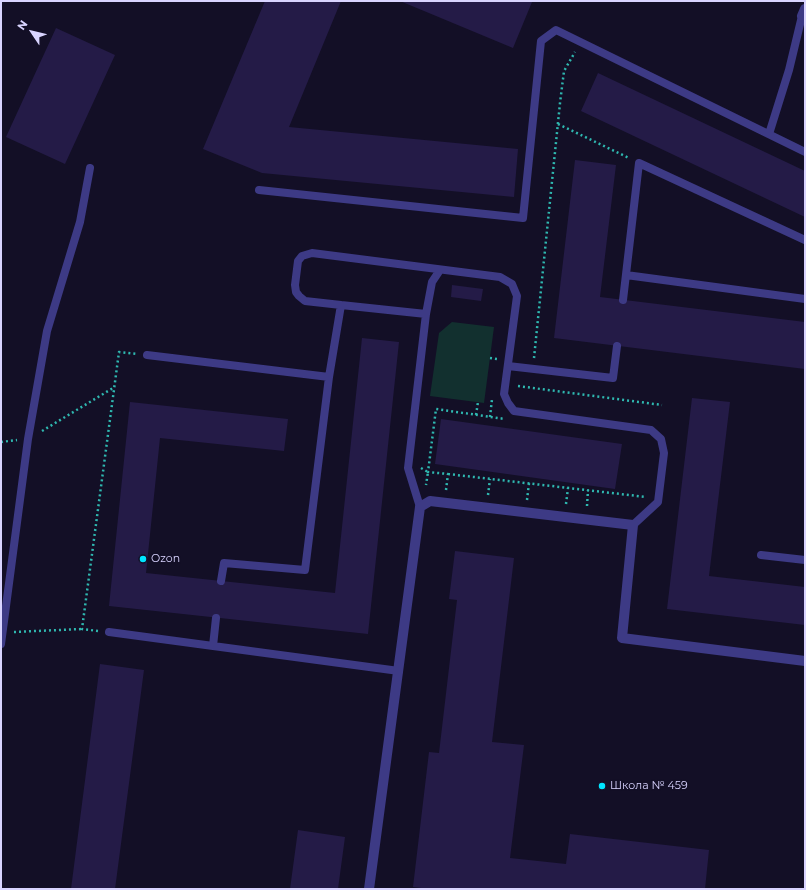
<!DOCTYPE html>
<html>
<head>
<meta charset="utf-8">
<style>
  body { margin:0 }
  #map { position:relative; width:806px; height:890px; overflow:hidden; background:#130f26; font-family:Montserrat,sans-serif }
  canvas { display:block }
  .frame { position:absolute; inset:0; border:2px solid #d9d4ff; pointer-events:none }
  .north { position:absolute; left:12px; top:12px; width:40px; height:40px; -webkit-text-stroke:3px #130f26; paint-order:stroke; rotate:305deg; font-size:11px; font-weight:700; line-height:16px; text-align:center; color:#d9d4ff }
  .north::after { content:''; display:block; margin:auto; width:14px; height:18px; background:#d9d4ff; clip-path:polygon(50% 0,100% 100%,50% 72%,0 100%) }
</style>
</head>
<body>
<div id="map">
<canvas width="806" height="890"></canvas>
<div class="frame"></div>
<div class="north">N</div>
</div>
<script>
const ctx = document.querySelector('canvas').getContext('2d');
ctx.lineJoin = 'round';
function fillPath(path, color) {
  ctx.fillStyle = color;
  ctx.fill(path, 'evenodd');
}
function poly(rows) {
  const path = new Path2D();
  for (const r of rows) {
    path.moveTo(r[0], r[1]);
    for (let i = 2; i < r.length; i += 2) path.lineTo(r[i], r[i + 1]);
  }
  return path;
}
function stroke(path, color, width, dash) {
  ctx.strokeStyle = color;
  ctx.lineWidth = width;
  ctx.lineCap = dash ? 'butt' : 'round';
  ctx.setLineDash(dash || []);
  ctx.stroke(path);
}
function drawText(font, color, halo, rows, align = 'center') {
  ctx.font = font + ' Montserrat,sans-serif';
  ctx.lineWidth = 3;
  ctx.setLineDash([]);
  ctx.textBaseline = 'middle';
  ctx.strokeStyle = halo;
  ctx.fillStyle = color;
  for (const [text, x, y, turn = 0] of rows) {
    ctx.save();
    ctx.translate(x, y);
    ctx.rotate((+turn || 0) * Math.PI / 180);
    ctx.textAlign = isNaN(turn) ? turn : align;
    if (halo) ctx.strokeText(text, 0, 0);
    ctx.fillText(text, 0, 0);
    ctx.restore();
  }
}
fillPath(poly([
  [452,322,494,327,484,403,430,396,439,333]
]), '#12302f');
fillPath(poly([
  [265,1,341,1,289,127,518,149,514,197,262,173,203,149],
  [400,1,529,1,532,2,513,48],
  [56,28,115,55,65,164,6,137],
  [598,73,805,171,805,217,581,111],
  [575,160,616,165,600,297,805,322,805,369,554,338],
  [452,285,483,289,481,301,451,297],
  [362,338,399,342,368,634,109,606,130,402,288,419,284,451,160,438,146,573,335,593],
  [692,398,730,402,709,576,805,587,805,625,667,609],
  [441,419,622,444,615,489,435,464],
  [455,551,514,558,492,742,524,745,510,858,566,864,570,834,709,850,705,889,429,889,413,887,429,752,439,753,457,600,449,599],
  [100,664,144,670,115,889,71,889],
  [298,830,345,837,338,889,290,889]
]), '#241b47');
stroke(poly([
  [558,124,629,158],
  [490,358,497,359],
  [534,358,560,103,564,71,575,52],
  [518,386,662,405],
  [476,415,478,402],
  [490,417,492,399],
  [42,431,113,388],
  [1,442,17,440],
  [421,468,428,472,426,485],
  [448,474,646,497],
  [446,490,448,474,428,472,436,409,505,419],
  [488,495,490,479],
  [527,500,529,483],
  [566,504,568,488],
  [587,506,588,490],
  [98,631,82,629,119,352,137,354],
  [14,632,82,629]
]), '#2fb8b0', 2.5, [2, 3]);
stroke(poly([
  [769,134,789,70,802,16],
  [259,190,523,218,541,41,556,30,805,152],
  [626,275,805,299],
  [623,300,639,163,805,240],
  [341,305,305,301,299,296,296,292,295,285,298,261,302,256,312,253,500,277,512,284,517,296,504,394,508,403,514,411,651,430,661,439,664,453,658,502,633,525],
  [426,314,432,282,440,270],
  [147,355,329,377],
  [508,366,613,378,617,346],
  [761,555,805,560],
  [221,581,224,563,305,570,329,377,341,305,426,314,408,468,420,507],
  [109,632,399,671],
  [1,644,28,439,47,331,80,222,90,168],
  [213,646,216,618]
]), '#3d3a85', 8);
stroke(poly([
  [805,9,802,16,805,18],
  [369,889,420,507,430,501,633,525,622,638,805,661]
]), '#3d3a85', 10);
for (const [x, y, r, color] of [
  [143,559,4,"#00e5ff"],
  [602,786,4,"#00e5ff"]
]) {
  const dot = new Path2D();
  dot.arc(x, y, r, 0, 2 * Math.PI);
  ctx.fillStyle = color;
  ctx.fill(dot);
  stroke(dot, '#130f26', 1.5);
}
drawText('11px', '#d9d4ff', '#130f26', [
  ["Ozon",151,559],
  ["Школа № 459",610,786]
], 'left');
</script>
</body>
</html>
